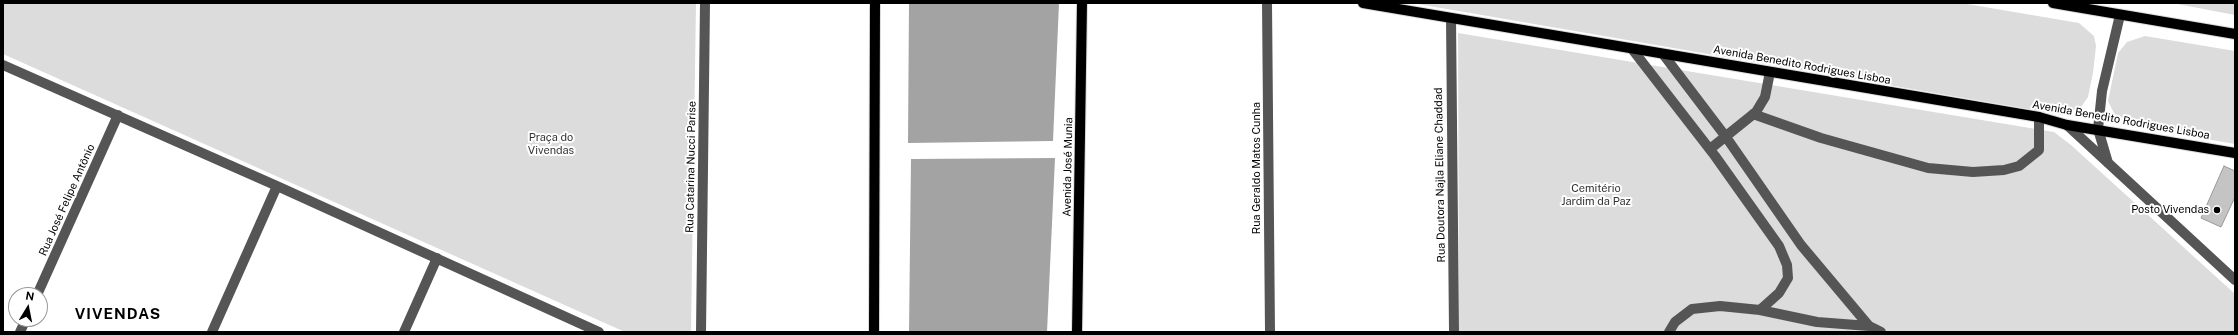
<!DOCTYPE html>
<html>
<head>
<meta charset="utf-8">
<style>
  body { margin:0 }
  #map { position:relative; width:2238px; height:335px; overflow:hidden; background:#fff; font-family:"Public Sans",sans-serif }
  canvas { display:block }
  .frame { position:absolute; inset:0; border:4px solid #000; pointer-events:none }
  .north { position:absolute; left:8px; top:287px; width:40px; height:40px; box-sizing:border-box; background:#fff; border:1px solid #999; border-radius:50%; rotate:10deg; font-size:11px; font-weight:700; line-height:16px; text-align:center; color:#000 }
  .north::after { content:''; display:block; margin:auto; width:14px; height:18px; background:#000; clip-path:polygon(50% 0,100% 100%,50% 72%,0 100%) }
</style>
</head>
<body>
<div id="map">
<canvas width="2238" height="335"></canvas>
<div class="frame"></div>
<div class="north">N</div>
</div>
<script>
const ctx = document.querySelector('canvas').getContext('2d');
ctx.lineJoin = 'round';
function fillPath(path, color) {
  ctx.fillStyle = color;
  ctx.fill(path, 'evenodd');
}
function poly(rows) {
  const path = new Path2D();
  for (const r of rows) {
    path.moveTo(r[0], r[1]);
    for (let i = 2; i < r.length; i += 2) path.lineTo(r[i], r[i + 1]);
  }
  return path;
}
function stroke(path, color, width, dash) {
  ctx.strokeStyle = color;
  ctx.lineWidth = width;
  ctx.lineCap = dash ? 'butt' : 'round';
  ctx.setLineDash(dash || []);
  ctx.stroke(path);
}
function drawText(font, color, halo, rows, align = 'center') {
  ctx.font = font + ' "Public Sans",sans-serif';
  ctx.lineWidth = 4;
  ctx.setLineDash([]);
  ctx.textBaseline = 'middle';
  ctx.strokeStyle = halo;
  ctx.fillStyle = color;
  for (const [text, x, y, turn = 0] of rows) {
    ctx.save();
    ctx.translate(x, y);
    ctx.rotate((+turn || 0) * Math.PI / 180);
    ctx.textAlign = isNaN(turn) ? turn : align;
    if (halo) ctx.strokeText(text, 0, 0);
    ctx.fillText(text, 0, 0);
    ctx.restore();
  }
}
fillPath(poly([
  [3,3,696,3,691,332,625,332,3,54],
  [1412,3,1961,3,2079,23,2094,36,2096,46,2093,73,2088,97,2081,107,2063,115],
  [2172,3,2235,3,2235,15],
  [1458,33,2054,132,2071,145,2235,294,2235,332,1459,332],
  [2145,36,2235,51,2235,144,2130,126,2115,115,2108,101,2118,53,2127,42]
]), '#dcdcdc');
fillPath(poly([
  [909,3,1059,3,1053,141,908,143],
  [1055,158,1047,332,909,332,911,159]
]), '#a3a3a3');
const building = poly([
  [2224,166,2235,171,2235,197,2221,227,2201,218,2224,166]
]);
fillPath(building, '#c4c4c4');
stroke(building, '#999', 1);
const major = poly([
  [1363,3,2039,117,2067,125,2235,153],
  [2053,3,2235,34],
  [874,332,875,3],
  [1077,332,1082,3]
]);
stroke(major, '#dbdbdb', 12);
stroke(poly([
  [1267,3,1270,332],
  [1451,18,1454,332],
  [1632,49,1715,156,1779,246,1787,265,1788,278,1779,293,1760,310],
  [1663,54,1726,137,1801,245,1869,326,1881,332],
  [3,65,277,186,599,332],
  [1753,114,1821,138,1928,168,1973,172,2004,170,2019,166,2039,150,2039,117],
  [2067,125,2235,280],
  [1710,149,1756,112,1765,97,1770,72],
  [2108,163,2098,129,2102,91,2120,15],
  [37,295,118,115],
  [20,332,26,319],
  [212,332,277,186],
  [404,332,437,258],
  [701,332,705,3],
  [1669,332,1675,322,1692,309,1720,306,1760,310,1817,322,1869,326]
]), '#555', 10);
stroke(major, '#000', 10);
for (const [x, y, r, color] of [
  [2217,210,4,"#000"]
]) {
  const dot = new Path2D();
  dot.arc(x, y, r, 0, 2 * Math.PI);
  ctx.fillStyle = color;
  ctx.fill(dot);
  stroke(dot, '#fff', 1.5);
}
drawText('11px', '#000', '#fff', [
  ["Avenida Benedito Rodrigues Lisboa",1802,65,10],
  ["Avenida Benedito Rodrigues Lisboa",2121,120,10],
  ["Rua Catarina Nucci Parise",691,167,-89],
  ["Avenida José Munia",1068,167,-89],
  ["Rua Geraldo Matos Cunha",1257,168,-90],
  ["Rua Doutora Najla Eliane Chaddad",1440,175,-91],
  ["Rua José Felipe Antônio",67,200,-66]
]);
drawText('11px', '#333', '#fff', [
  ["Praça do",551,138],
  ["Vivendas",551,151],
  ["Cemitério",1596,189],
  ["Jardim da Paz",1596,202]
]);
drawText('11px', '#000', '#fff', [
  ["Posto Vivendas",2209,210]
], 'right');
ctx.letterSpacing = '1px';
drawText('bold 15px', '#000', '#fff', [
  ["VIVENDAS",118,314]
]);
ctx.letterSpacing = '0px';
</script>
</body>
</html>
